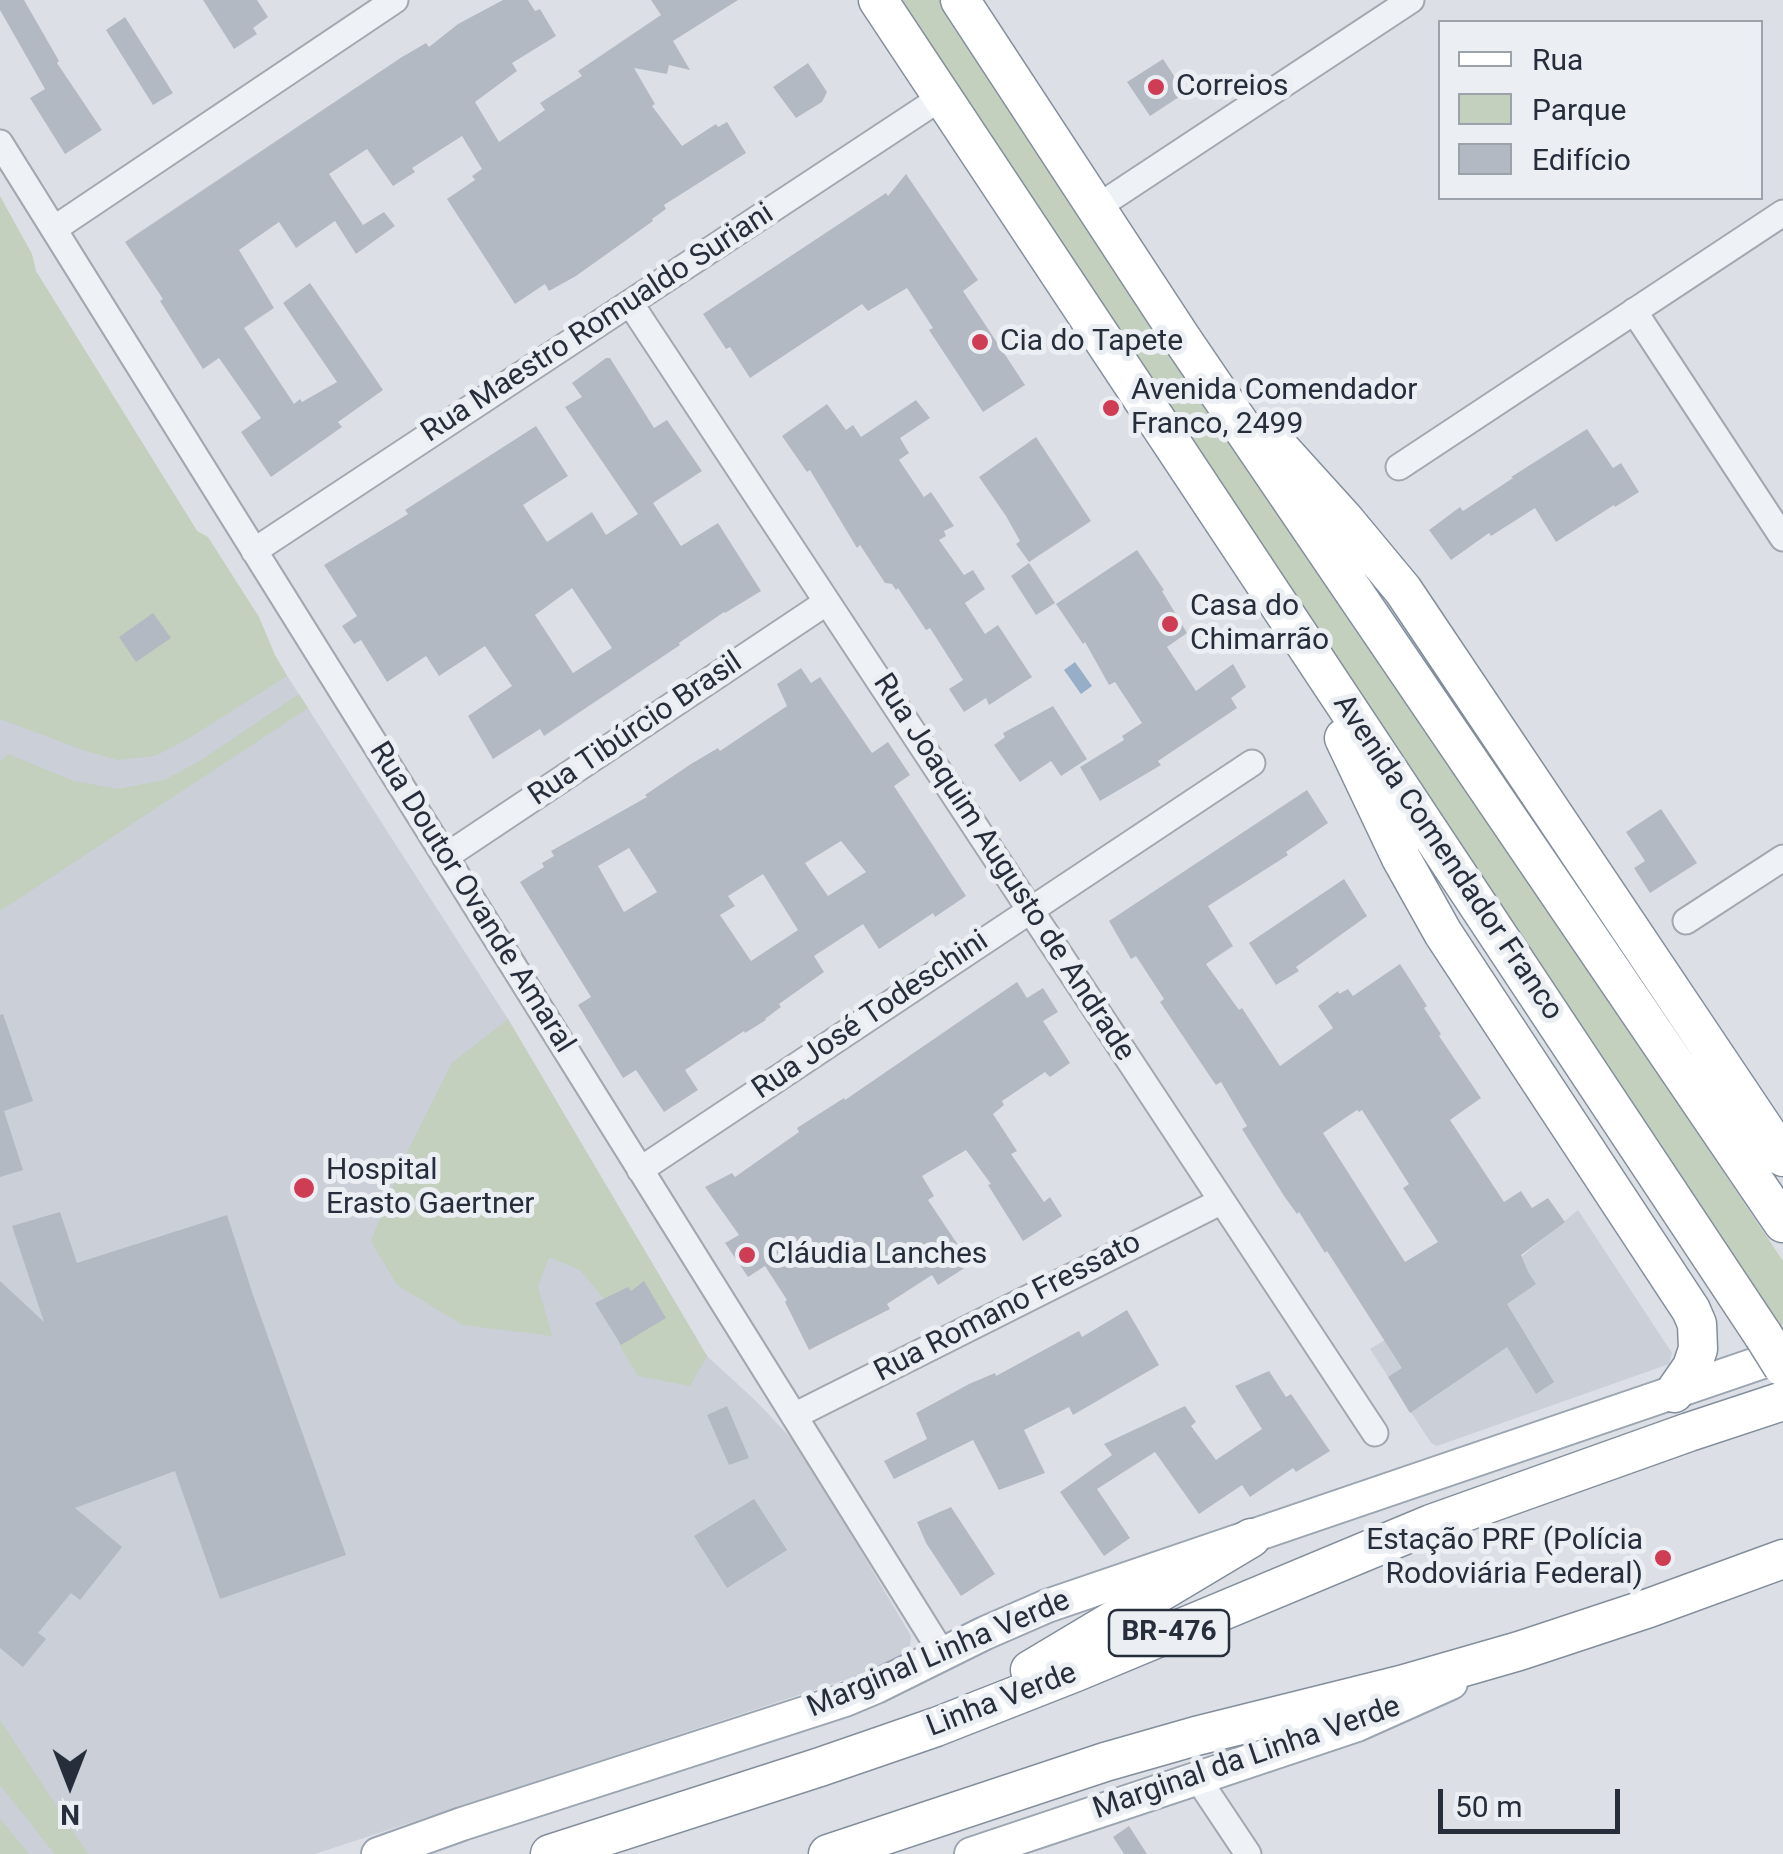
<!DOCTYPE html>
<html>
<head>
<meta charset="utf-8">
<style>
  body { margin:0 }
  #map { position:relative; width:1783px; height:1854px; overflow:hidden; background:#dce0e6; font-family:Roboto,sans-serif }
  canvas { display:block }
  .legend { position:absolute; left:1438px; top:20px; width:325px; height:180px; box-sizing:border-box; background:#ebeff4; border:2px solid #9ca2aa; margin:0; padding:12px 18px; list-style:none; font-size:30px; color:#262e3c }
  .legend li { display:flex; align-items:center; gap:20px; height:50px }
  .legend b { width:50px; border:2px solid #9ca2aa }
  .north { position:absolute; left:20px; top:1734px; width:100px; height:100px; -webkit-text-stroke:8px #ebeff4; paint-order:stroke; rotate:180deg; font-size:28px; font-weight:700; line-height:40px; text-align:center; color:#262e3c }
  .north::after { content:''; display:block; margin:auto; width:35px; height:45px; background:#262e3c; clip-path:polygon(50% 0,100% 100%,50% 72%,0 100%) }
  .scale { position:absolute; left:1438px; top:1789px; width:182px; height:45px; box-sizing:border-box; border:5px solid #262e3c; border-top:0; padding-left:12px; font-size:30px; line-height:35px; white-space:nowrap; color:#262e3c; -webkit-text-stroke:8px #ebeff4; paint-order:stroke }
</style>
</head>
<body>
<div id="map">
<canvas width="1783" height="1854"></canvas>
<ul class="legend">
<li><b style="height:12px;background:#fff"></b>Rua</li>
<li><b style="height:28px;background:#c2d0bd"></b>Parque</li>
<li><b style="height:28px;background:#b3b9c3"></b>Edifício</li>
</ul>
<div class="north">N</div>
<div class="scale">50 m</div>
</div>
<script>
const ctx = document.querySelector('canvas').getContext('2d');
ctx.lineJoin = 'round';
function fillPath(path, color) {
  ctx.fillStyle = color;
  ctx.fill(path, 'evenodd');
}
function poly(rows) {
  const path = new Path2D();
  for (const r of rows) {
    path.moveTo(r[0], r[1]);
    for (let i = 2; i < r.length; i += 2) path.lineTo(r[i], r[i + 1]);
  }
  return path;
}
function stroke(path, color, width, dash) {
  ctx.strokeStyle = color;
  ctx.lineWidth = width;
  ctx.lineCap = dash ? 'butt' : 'round';
  ctx.setLineDash(dash || []);
  ctx.stroke(path);
}
function drawText(font, color, halo, rows, align = 'center') {
  ctx.font = font + ' Roboto,sans-serif';
  ctx.lineWidth = 10;
  ctx.setLineDash([]);
  ctx.textBaseline = 'middle';
  ctx.strokeStyle = halo;
  ctx.fillStyle = color;
  for (const [text, x, y, turn = 0] of rows) {
    ctx.save();
    ctx.translate(x, y);
    ctx.rotate((+turn || 0) * Math.PI / 180);
    ctx.textAlign = isNaN(turn) ? turn : align;
    if (halo) ctx.strokeText(text, 0, 0);
    ctx.fillText(text, 0, 0);
    ctx.restore();
  }
}
fillPath(poly([
  [0,214,293,685,508,1019,707,1356,757,1402,801,1449,911,1636,909,1654,890,1665,315,1854,0,1854],
  [1578,1210,1672,1353,1669,1364,1437,1446,1431,1443,1370,1349,1521,1257]
]), '#cacfd8');
fillPath(poly([
  [900,0,940,0,1783,1261,1783,1325,1778,1327],
  [0,196,32,254,36,271,197,531,208,537,259,617,275,655,287,676,186,740,155,756,117,760,83,750,0,719],
  [299,694,308,708,0,911,0,762,8,754,74,781,118,789,164,780,200,761],
  [508,1019,707,1356,690,1386,638,1376,620,1346,614,1310,580,1270,549,1257,538,1287,552,1336,463,1325,397,1285,371,1241,402,1163,452,1063],
  [0,1720,88,1854,55,1854,0,1785],
  [0,1819,29,1854,0,1854]
]), '#c2d0bd');
fillPath(poly([
  [1075,662,1092,686,1081,694,1064,670]
]), '#96aec7');
fillPath(poly([
  [0,0,24,0,59,61,57,63,102,130,65,154,30,98,45,89,0,10],
  [203,0,257,0,268,17,253,28,257,34,234,49],
  [503,0,528,0,535,11,540,9,556,36,512,63,517,71,475,102,499,142,545,110,540,103,582,76,578,71,661,15,651,0,738,0,673,41,690,70,669,65,667,74,634,68,655,104,652,106,682,146,716,124,718,127,727,122,746,153,664,205,666,209,652,219,653,221,576,276,549,291,545,284,515,304,447,199,475,180,472,176,482,169,462,136,412,168,415,172,393,186,367,149,329,174,363,225,384,212,395,226,356,254,335,221,296,248,279,222,239,250,274,308,244,328,294,404,300,399,302,402,337,382,283,303,310,283,383,390,338,422,342,427,271,477,241,432,261,418,219,358,203,369,160,301,163,299,125,242,402,57,426,43,429,47,458,24],
  [125,17,173,93,153,105,106,30],
  [1163,59,1185,93,1150,116,1127,82],
  [808,63,827,92,822,102,796,118,773,87],
  [906,174,978,280,963,291,1025,385,983,412,929,330,933,328,907,288,868,311,862,304,750,378,730,347,726,349,703,314,886,193,888,196],
  [606,358,610,358,654,428,667,420,702,471,653,503,681,546,718,523,761,591,725,613,724,612,679,643,680,645,544,736,540,729,493,759,468,716,512,686,485,646,439,676,426,656,387,682,361,640,354,644,342,626,357,616,324,565,408,514,405,510,536,426,568,476,523,505,547,542,592,512,606,535,638,514,565,407,582,397,572,383],
  [572,588,612,648,573,673,535,615],
  [916,400,930,418,900,438,909,453,899,460,924,497,931,492,954,526,944,531,946,536,939,540,964,575,973,570,985,589,965,603,985,634,998,625,1032,677,989,705,986,698,964,712,949,689,963,680,930,628,926,630,898,588,896,590,892,584,885,583,860,545,857,548,810,470,807,472,782,436,827,404,846,430,853,425,861,437],
  [1587,429,1613,468,1621,463,1639,492,1615,507,1614,505,1556,542,1535,508,1491,536,1489,533,1451,560,1429,530,1460,507,1463,511,1513,478,1511,477],
  [1036,437,1091,521,1029,562,1016,544,1020,541,1006,516,979,477],
  [1137,550,1164,590,1162,591,1187,633,1167,647,1196,691,1233,664,1246,687,1231,698,1237,708,1158,761,1161,765,1100,801,1080,767,1124,740,1122,736,1142,723,1115,682,1109,685,1085,642,1083,644,1056,604],
  [1029,563,1055,603,1036,615,1011,576],
  [153,613,171,638,136,662,119,637],
  [801,668,811,683,820,677,872,753,888,742,910,775,894,786,966,896,935,917,933,913,879,949,863,924,814,956,824,972,779,1004,781,1007,765,1019,766,1020,745,1033,744,1031,685,1070,698,1090,664,1112,636,1070,623,1078,578,1005,591,997,520,882,544,867,542,863,554,856,551,851,647,797,645,795,691,764,718,748,720,751,787,706,777,684],
  [841,841,866,872,828,896,805,863],
  [629,848,657,892,624,912,598,866],
  [763,874,798,930,751,961,720,915,735,906,728,896],
  [1053,706,1087,759,1061,776,1051,761,1020,782,994,745,1005,737,1003,733],
  [1307,790,1328,823,1286,852,1288,855,1208,906,1233,946,1206,964,1239,1010,1242,1008,1280,1066,1333,1028,1318,1006,1338,991,1339,994,1348,989,1353,996,1400,964,1427,1006,1424,1008,1441,1034,1439,1036,1481,1098,1450,1120,1504,1202,1521,1191,1532,1208,1548,1198,1565,1222,1521,1255,1528,1272,1536,1284,1507,1304,1554,1382,1536,1394,1507,1347,1410,1413,1388,1377,1402,1368,1327,1251,1325,1253,1299,1212,1297,1214,1284,1196,1242,1129,1247,1126,1221,1082,1216,1085,1209,1075,1160,1002,1164,999,1136,956,1131,959,1109,921],
  [1357,1110,1359,1112,1362,1110,1409,1184,1403,1188,1438,1242,1405,1262,1323,1133],
  [1661,809,1697,863,1650,893,1634,868,1645,861,1626,832],
  [1344,879,1367,916,1296,967,1299,971,1276,985,1249,943],
  [1017,982,1027,998,1043,988,1058,1012,1043,1021,1070,1063,1050,1077,1045,1072,1002,1101,1004,1105,993,1114,1017,1151,1011,1154,1044,1202,1050,1197,1062,1216,1023,1241,988,1185,991,1184,966,1150,922,1176,934,1196,928,1200,958,1245,963,1241,977,1260,938,1285,932,1275,887,1304,890,1309,809,1350,785,1302,787,1300,765,1266,748,1277,725,1243,739,1235,705,1187,732,1173,735,1177,799,1132,797,1128,844,1098,845,1100],
  [3,1014,33,1101,4,1111,23,1170,0,1177,0,1015],
  [60,1212,77,1263,227,1215,253,1295,346,1555,220,1599,175,1471,75,1508,122,1547,80,1600,71,1593,38,1633,46,1639,23,1667,0,1648,0,1281,44,1322,12,1226],
  [644,1281,666,1318,621,1345,595,1303,628,1287,631,1291],
  [1127,1310,1159,1365,1073,1415,1069,1407,1024,1430,1045,1473,999,1490,973,1440,894,1479,884,1461,927,1439,916,1413,969,1384,995,1373,996,1376,1079,1331,1082,1337],
  [1269,1371,1286,1397,1291,1394,1330,1451,1296,1472,1293,1468,1250,1497,1242,1485,1199,1514,1155,1452,1097,1489,1130,1538,1104,1556,1060,1492,1112,1455,1104,1444,1185,1406,1196,1422,1191,1426,1216,1460,1262,1429,1235,1386],
  [727,1406,749,1458,729,1465,707,1415],
  [754,1499,787,1550,727,1588,694,1536],
  [951,1507,995,1574,961,1596,926,1543,917,1522],
  [1129,1826,1147,1854,1124,1854,1113,1837]
]), '#b3b9c3');
const minor = poly([
  [0,143,942,1653],
  [1096,208,1411,0],
  [54,229,395,0],
  [630,303,1375,1433],
  [1634,311,1783,538],
  [1399,467,1783,213],
  [254,551,942,97],
  [445,857,827,602],
  [1686,921,1783,858],
  [640,1170,1252,763],
  [794,1416,1222,1201],
  [1198,1779,1248,1854]
]);
const major = poly([
  [378,1854,462,1824,845,1700,876,1687,985,1633,1047,1606,1783,1355],
  [971,1854,1357,1725,1451,1683]
]);
const highway = poly([
  [878,0,1763,1335],
  [960,0,1182,339,1783,1223],
  [1277,445,1344,519,1403,590,1783,1157],
  [1344,738,1401,858,1443,933,1691,1310,1697,1324,1698,1349,1692,1367,1674,1393],
  [1030,1670,1251,1538],
  [550,1854,820,1767,936,1727,1076,1672,1431,1524,1689,1432,1783,1401],
  [828,1854,1105,1762,1196,1736,1401,1685,1519,1651,1649,1608,1783,1559]
]);
stroke(minor, '#a2a7b0', 29);
stroke(major, '#9ba5b2', 36);
stroke(highway, '#838e9d', 41);
stroke(minor, '#eef1f5', 25);
stroke(major, '#fff', 32);
stroke(highway, '#fff', 38);
const highwayBridge = poly([
  [1763,1335,1783,1367]
]);
stroke(highwayBridge, '#838e9d', 41, []);
stroke(highwayBridge, '#fff', 38);
for (const [x, y, r, color] of [
  [1156,87,10,"#cf3d55"],
  [980,342,10,"#cf3d55"],
  [1111,408,10,"#cf3d55"],
  [1170,624,10,"#cf3d55"],
  [304,1188,12,"#cf3d55"],
  [747,1255,10,"#cf3d55"],
  [1663,1558,10,"#cf3d55"]
]) {
  const dot = new Path2D();
  dot.arc(x, y, r, 0, 2 * Math.PI);
  ctx.fillStyle = color;
  ctx.fill(dot);
  stroke(dot, '#ebeff4', 4);
}
for (const [x, y, w] of [
  [1169,1633,120]
]) {
  const box = new Path2D();
  box.roundRect(x - w / 2, y - 23, w, 46, 8);
  ctx.fillStyle = '#ebeff4';
  ctx.fill(box);
  stroke(box, '#262e3c', 2.5);
}
drawText('bold 28px', '#262e3c', null, [
  ["BR-476",1169,1633]
]);
drawText('30px', '#262e3c', '#ebeff4', [
  ["Correios",1176,87],
  ["Cia do Tapete",1000,342],
  ["Avenida Comendador",1131,391],
  ["Franco, 2499",1131,425],
  ["Casa do",1190,607],
  ["Chimarrão",1190,641],
  ["Hospital",326,1171],
  ["Erasto Gaertner",326,1205],
  ["Cláudia Lanches",767,1255],
  ["Estação PRF (Polícia",1643,1541,"right"],
  ["Rodoviária Federal)",1643,1575,"right"]
], 'left');
drawText('30px', '#262e3c', '#ebeff4', [
  ["Rua Maestro Romualdo Suriani",598,324,-33],
  ["Rua Tibúrcio Brasil",636,730,-34],
  ["Avenida Comendador Franco",1447,858,56],
  ["Rua Joaquim Augusto de Andrade",1003,868,57],
  ["Rua Doutor Ovande Amaral",471,898,58],
  ["Rua José Todeschini",871,1016,-34],
  ["Rua Romano Fressato",1008,1308,-27],
  ["Marginal Linha Verde",939,1655,-23],
  ["Linha Verde",1002,1701,-21],
  ["Marginal da Linha Verde",1247,1759,-19]
]);
</script>
</body>
</html>
